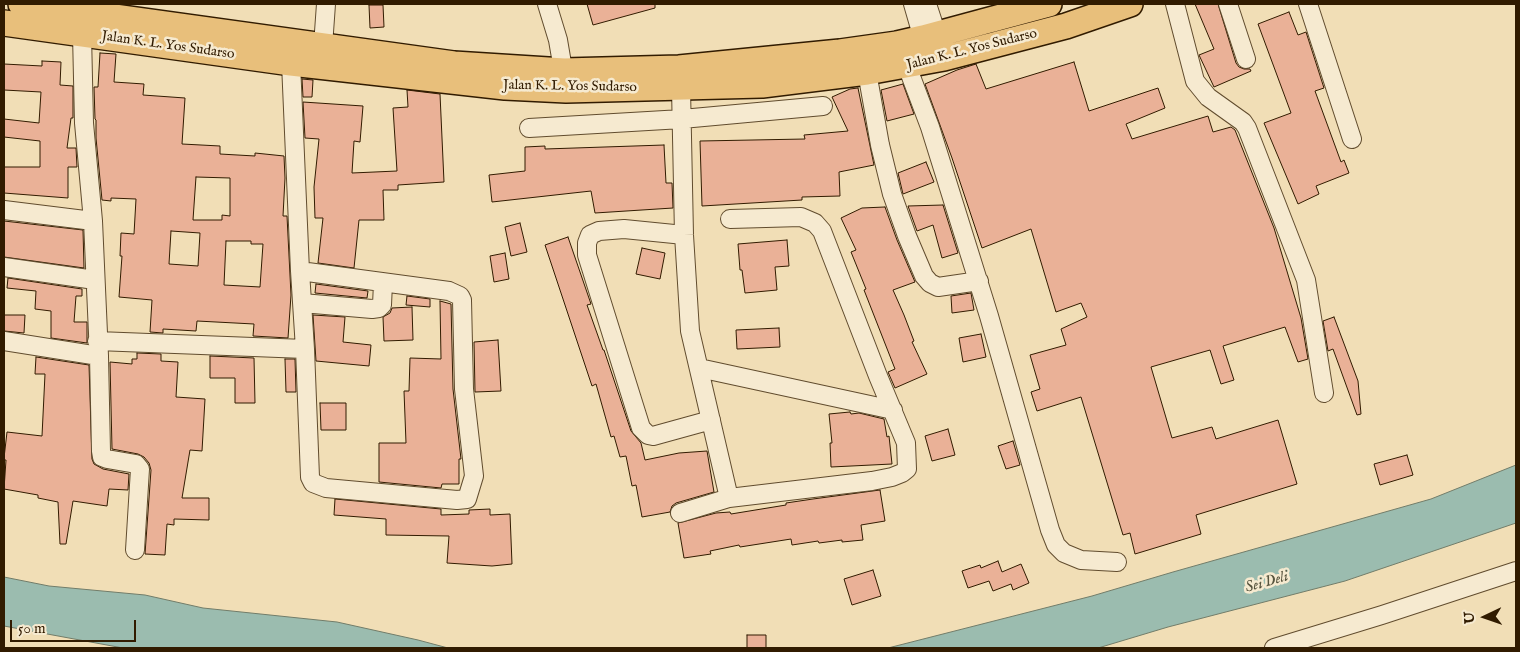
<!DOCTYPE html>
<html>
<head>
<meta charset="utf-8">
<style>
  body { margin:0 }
  #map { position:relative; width:1520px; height:652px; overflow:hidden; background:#f1deb6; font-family:"IM FELL English",serif }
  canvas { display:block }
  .frame { position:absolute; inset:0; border:5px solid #311b00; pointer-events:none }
  .north { position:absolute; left:1460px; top:592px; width:50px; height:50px; -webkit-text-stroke:4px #f6ead0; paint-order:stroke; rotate:267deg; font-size:14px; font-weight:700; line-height:20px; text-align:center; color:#311b00 }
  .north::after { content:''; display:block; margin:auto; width:18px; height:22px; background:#311b00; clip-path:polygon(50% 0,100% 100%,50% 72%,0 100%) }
  .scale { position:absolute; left:10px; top:620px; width:126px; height:22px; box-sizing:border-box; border:2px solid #311b00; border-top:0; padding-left:6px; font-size:15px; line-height:18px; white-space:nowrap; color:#311b00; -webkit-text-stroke:4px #f6ead0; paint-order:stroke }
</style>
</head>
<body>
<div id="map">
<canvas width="1520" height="652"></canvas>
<div class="frame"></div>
<div class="north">U</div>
<div class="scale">50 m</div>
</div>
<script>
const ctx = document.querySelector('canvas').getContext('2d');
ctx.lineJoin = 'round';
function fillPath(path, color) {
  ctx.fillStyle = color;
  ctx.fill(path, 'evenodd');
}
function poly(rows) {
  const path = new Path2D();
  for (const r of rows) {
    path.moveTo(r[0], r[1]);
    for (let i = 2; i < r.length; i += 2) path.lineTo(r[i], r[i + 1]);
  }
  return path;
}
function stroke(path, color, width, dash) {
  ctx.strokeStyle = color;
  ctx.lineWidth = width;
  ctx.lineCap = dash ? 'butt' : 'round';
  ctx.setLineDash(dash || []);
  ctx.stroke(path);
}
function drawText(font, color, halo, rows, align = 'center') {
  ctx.font = font + ' "IM FELL English",serif';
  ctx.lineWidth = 5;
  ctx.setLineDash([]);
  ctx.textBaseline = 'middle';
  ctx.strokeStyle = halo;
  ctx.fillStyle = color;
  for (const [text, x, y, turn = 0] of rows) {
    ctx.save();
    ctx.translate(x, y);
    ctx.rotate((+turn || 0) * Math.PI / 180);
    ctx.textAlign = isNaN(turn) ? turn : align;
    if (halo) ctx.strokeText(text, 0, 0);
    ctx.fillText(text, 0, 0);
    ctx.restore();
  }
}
const water = poly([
  [1516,465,1516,523,1345,581,1168,627,1098,648,888,648,1092,596,1173,572,1431,499,1516,465],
  [4,577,49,586,145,595,203,608,337,622,418,640,448,648,123,648,4,626,4,577]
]);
fillPath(water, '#9bbcaf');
stroke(water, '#717c69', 1);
const building = poly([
  [587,4,655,4,655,8,593,25,587,4],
  [1195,4,1218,4,1236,63,1239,67,1244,69,1250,69,1251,71,1214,87,1199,55,1214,49,1195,4],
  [369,5,383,5,384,27,370,28,369,5],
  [1289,12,1298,35,1306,32,1324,88,1315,91,1341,162,1344,160,1349,173,1316,186,1319,194,1298,204,1264,123,1291,113,1258,24,1289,12],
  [100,53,116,54,114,82,144,84,143,95,185,98,182,144,220,146,220,154,255,156,255,153,284,156,285,178,283,216,287,216,291,295,288,338,253,336,254,324,197,321,196,331,163,329,163,333,150,332,152,300,119,297,122,256,120,256,121,233,134,234,136,199,111,198,111,201,102,200,96,138,96,120,95,119,94,87,98,87,100,53],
  [196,177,230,178,230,216,222,215,222,220,193,220,196,177],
  [171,231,200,233,198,266,169,264,171,231],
  [226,241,251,241,251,244,263,244,260,287,224,285,226,241],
  [42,61,61,62,60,85,73,86,73,118,71,118,67,148,76,148,77,167,68,167,68,198,4,193,4,167,40,167,40,141,4,137,4,119,39,123,41,92,4,90,4,64,42,66,42,61],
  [1074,62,1089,111,1158,88,1165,108,1126,124,1132,139,1208,116,1213,132,1231,127,1235,130,1274,228,1301,318,1308,359,1298,362,1285,327,1223,346,1234,380,1221,384,1210,350,1151,367,1172,438,1212,427,1216,439,1278,420,1297,484,1196,515,1201,534,1135,554,1130,533,1123,535,1081,397,1037,411,1031,392,1040,389,1030,355,1066,345,1061,329,1087,317,1081,303,1056,312,1031,229,982,248,952,158,925,84,957,70,976,64,986,89,1074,62],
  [302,79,313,80,312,97,303,97,302,79],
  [903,84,914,114,887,121,881,90,903,84],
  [858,88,874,165,839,172,840,196,802,197,802,200,702,206,700,141,805,139,804,135,848,131,832,97,850,89,858,88],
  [407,90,440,94,444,182,398,185,398,190,383,190,384,220,359,220,354,268,318,263,323,218,315,218,314,187,319,139,305,138,303,102,363,106,360,142,354,141,352,173,397,171,393,108,408,107,407,90],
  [664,145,666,183,672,183,673,208,595,213,591,191,492,202,489,175,525,171,525,147,545,146,545,149,664,145],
  [926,162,934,182,903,194,898,173,926,162],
  [943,205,958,253,942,258,933,225,917,231,908,206,943,205],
  [885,207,897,240,915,282,893,290,904,315,914,341,912,342,927,374,895,388,888,372,895,369,864,290,866,289,851,252,856,250,841,218,862,208,885,207],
  [4,221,83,230,84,268,4,257,4,221],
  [520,223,527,252,511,256,505,227,520,223],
  [568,237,591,304,587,305,603,350,604,350,631,431,641,443,645,460,679,453,707,451,714,492,676,503,672,506,670,512,642,517,636,485,632,486,626,456,620,457,614,436,611,437,596,384,592,386,545,245,568,237],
  [787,240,789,266,775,267,777,290,745,293,742,270,740,270,738,244,787,240],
  [642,248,665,253,660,279,636,274,642,248],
  [505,253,509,279,494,282,490,256,505,253],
  [8,278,82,289,82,296,76,296,74,322,87,322,87,343,51,338,51,311,35,309,36,291,7,288,8,278],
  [316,284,368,291,367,298,315,293,316,284],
  [971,293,974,310,952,313,951,296,971,293],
  [407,296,430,299,430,307,406,305,407,296],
  [440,301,451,304,453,389,461,459,459,459,459,484,442,484,441,488,379,482,379,443,406,443,404,391,409,391,410,358,441,359,440,301],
  [412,307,413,340,384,341,383,317,390,313,392,308,412,307],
  [4,315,25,315,24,333,4,331,4,315],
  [313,315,345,317,343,342,371,345,369,366,316,361,313,315],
  [1334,317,1358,381,1361,414,1357,415,1333,349,1328,351,1323,321,1334,317],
  [779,328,780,347,737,349,736,330,779,328],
  [981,334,986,357,963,362,959,338,981,334],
  [498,340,501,391,475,392,474,342,498,340],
  [137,353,161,354,161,361,178,362,176,397,205,399,202,451,190,450,182,498,209,498,209,520,174,519,174,525,167,524,165,555,145,554,151,470,149,463,144,457,138,454,112,449,110,362,132,364,132,359,137,359,137,353],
  [210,356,254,358,255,403,235,403,235,378,210,378,210,356],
  [36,357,89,365,92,459,94,464,103,469,129,474,128,490,109,489,107,506,73,501,66,544,60,544,58,502,38,498,38,495,4,489,6,460,4,460,4,458,7,432,42,436,45,374,35,374,36,357],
  [285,359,295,359,296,392,286,392,285,359],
  [320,403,346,403,346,430,321,430,320,403],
  [850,412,851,414,859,413,884,419,887,437,889,436,892,464,831,467,830,443,832,443,829,414,850,412],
  [948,429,955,455,932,461,925,436,948,429],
  [1013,441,1020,465,1006,469,998,446,1013,441],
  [1407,455,1413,475,1380,485,1374,464,1407,455],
  [880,490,885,521,861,525,863,540,842,542,842,540,819,543,818,541,792,545,791,539,740,547,739,545,710,551,711,554,684,558,678,523,716,513,730,512,731,514,786,505,786,503,813,499,880,490],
  [335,499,441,509,441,515,469,514,469,510,490,509,490,515,510,514,512,564,492,566,447,563,449,536,386,535,386,519,334,515,335,499],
  [998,561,1002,572,1021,564,1029,583,1013,590,1011,584,993,591,989,581,968,588,962,571,980,565,981,568,998,561],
  [873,570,881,596,852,605,844,579,873,570],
  [747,635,766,635,766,648,747,648,747,635]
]);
fillPath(building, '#eab197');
stroke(building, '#311b00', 1);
const minor = poly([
  [547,4,558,40,565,81],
  [913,4,926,49],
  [927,4,940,44],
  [1175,4,1195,81,1208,97,1243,122,1247,128,1306,280,1324,393],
  [1228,4,1246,59],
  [1308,4,1352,139],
  [82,34,84,123,93,221,99,356,101,451,102,457,107,459,136,464,140,469,135,550],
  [323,46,326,4],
  [291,63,300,271,305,349,310,477,313,483,326,488,457,500,467,499,474,476,464,389,462,300,460,296,449,291,300,271],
  [907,66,930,127,989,316,1050,530,1056,545,1064,553,1081,560,1117,562],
  [867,72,880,145,892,194,907,236,924,276,930,283,938,287,979,281],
  [681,88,684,235,690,331,729,498],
  [529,128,682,119,823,106],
  [4,210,93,221],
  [684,235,624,229,599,231,590,235,587,243,587,255,641,428,648,435,653,436,711,420],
  [4,267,95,280],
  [302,303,372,309,379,308,382,305,383,283],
  [4,341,99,356],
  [97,341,305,349],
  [699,368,893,410],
  [680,513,729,498,872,481,892,477,902,473,907,469,906,443,878,376,822,231,815,223,801,217,730,219],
  [1274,648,1382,615,1516,571]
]);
const highway = poly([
  [21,4,454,64,564,71,679,68,840,52,897,44,923,38,1049,4],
  [4,23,291,63,505,87,566,90,762,85,867,72,944,58,1066,26,1130,4]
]);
stroke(minor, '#614c2e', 20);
stroke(highway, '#311b00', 28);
stroke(minor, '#f6ead0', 18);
stroke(highway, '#e8bf7b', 25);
drawText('14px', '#311b00', '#f6ead0', [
  ["Jalan K. L. Yos Sudarso",168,46,8],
  ["Jalan K. L. Yos Sudarso",972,50,-14],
  ["Jalan K. L. Yos Sudarso",570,87,1]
]);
drawText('italic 15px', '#56533d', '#f6ead0', [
  ["Sei Deli",1267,583,-16]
]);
</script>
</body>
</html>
